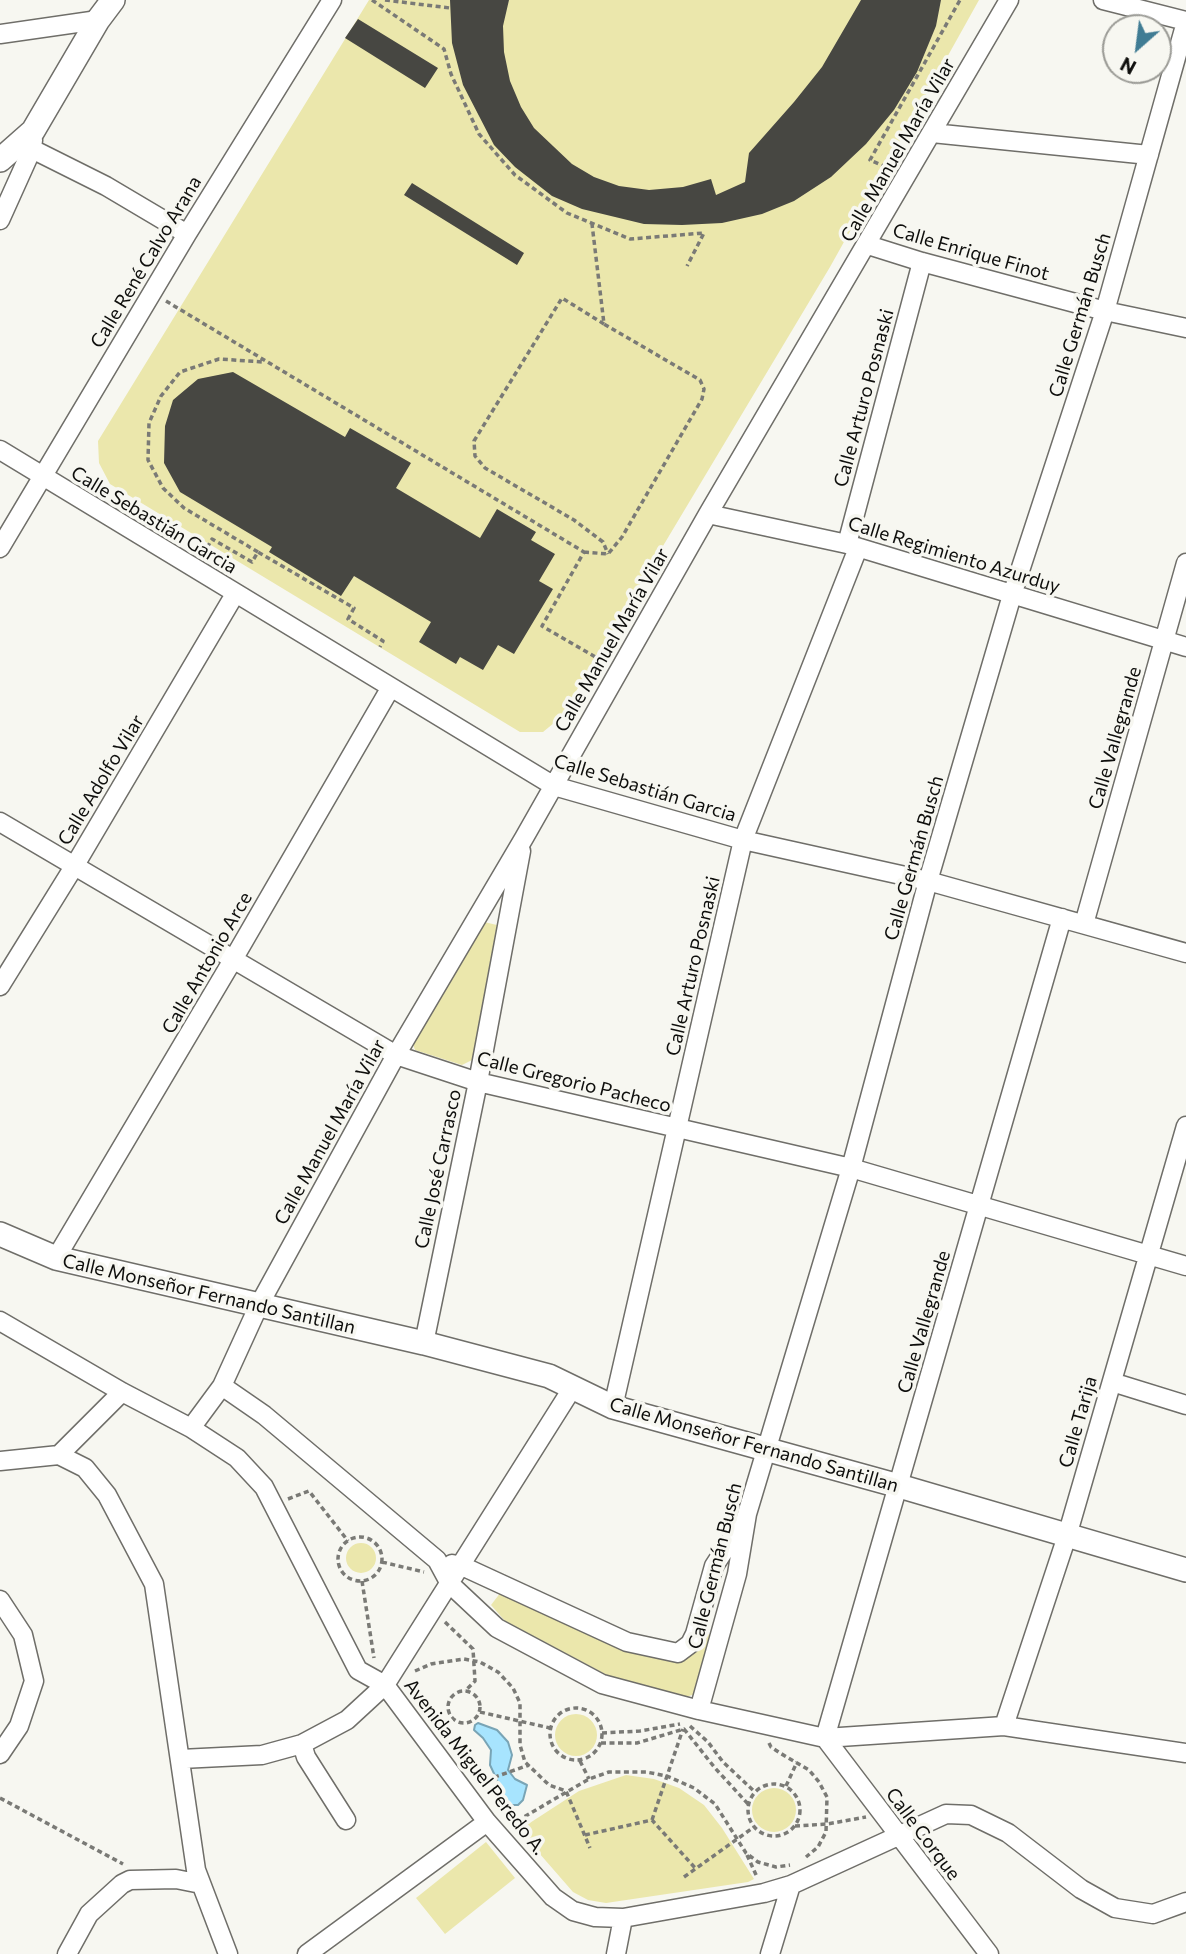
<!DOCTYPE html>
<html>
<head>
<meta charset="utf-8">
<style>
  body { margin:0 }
  #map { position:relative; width:1186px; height:1954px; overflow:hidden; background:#f7f7f1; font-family:Commissioner,sans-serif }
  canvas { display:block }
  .north { position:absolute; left:1102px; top:14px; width:70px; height:70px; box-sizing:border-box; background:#f7f7f1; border:2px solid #9a9a95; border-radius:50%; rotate:208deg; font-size:19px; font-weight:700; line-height:28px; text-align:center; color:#0e0e0c }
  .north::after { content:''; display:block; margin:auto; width:24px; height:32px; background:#407c94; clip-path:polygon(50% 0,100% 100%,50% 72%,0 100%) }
</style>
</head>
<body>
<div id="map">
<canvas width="1186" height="1954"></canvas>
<div class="north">N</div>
</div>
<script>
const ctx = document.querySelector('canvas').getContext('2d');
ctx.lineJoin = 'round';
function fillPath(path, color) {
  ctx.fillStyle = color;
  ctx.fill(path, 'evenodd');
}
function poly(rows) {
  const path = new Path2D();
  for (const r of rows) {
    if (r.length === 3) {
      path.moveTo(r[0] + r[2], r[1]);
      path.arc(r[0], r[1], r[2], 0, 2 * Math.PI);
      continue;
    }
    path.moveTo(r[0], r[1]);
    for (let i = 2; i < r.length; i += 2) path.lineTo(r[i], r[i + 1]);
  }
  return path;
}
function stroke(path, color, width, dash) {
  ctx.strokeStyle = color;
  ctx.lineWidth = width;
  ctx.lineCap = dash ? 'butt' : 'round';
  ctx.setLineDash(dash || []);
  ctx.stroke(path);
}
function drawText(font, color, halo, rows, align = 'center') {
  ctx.font = font + ' Commissioner,sans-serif';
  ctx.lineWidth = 7;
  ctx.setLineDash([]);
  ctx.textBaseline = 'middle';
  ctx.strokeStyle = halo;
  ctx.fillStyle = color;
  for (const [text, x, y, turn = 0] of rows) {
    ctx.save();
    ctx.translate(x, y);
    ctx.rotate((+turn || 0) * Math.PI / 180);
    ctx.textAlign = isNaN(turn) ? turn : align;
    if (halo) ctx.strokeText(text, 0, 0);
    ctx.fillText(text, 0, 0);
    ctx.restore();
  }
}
fillPath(poly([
  [369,0,979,0,830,267,560,718,543,732,520,732,110,484,99,463,98,441],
  [484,922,497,925,472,1060,462,1065,415,1050,412,1041],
  [361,1558,15],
  [501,1592,603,1641,677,1662,695,1652,705,1634,713,1635,695,1694,683,1698,609,1676,505,1621,491,1605],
  [576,1735,21],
  [626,1775,654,1779,679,1788,704,1805,722,1828,754,1879,748,1882,606,1903,588,1900,573,1892,519,1830,579,1791],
  [774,1810,22],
  [486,1842,515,1878,445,1934,416,1898]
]), '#ebe7ac');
const water = poly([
  [478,1723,497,1730,508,1742,512,1755,508,1770,515,1779,527,1785,523,1800,518,1805,511,1805,501,1798,497,1780,490,1765,491,1750,483,1738,474,1730,475,1725,478,1723]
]);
fillPath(water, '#a7e4fe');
stroke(water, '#79a4b5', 2);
fillPath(poly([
  [450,0,509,0,503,26,504,52,510,81,521,107,534,128,572,164,594,177,619,186,649,190,683,187,711,179,716,195,745,182,749,153,794,102,822,67,861,0,941,0,936,26,917,72,894,110,866,144,831,177,794,201,762,214,722,223,682,225,644,224,582,209,552,196,515,167,494,145,463,85,452,43],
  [358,19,438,68,425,88,345,38],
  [412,183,524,253,517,265,404,195],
  [233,372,345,437,350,428,411,463,396,488,480,538,497,509,536,532,531,540,555,554,539,581,553,589,514,654,498,645,483,670,460,657,456,664,419,642,431,622,354,576,341,596,269,552,272,547,180,492,164,463,165,426,173,400,198,379]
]), '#474742');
const minor = poly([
  [1103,0,1186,21],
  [0,34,98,20],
  [932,133,1149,155],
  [32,149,106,186,187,234],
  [0,220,32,149,33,140],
  [868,245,922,262,1105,311,1186,328],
  [0,450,554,786,743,840,928,881,1186,953],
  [708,514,847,544,1186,647],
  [847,544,922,262],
  [0,548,187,234,332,0],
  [0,822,396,1055,478,1082,851,1168,1186,1266],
  [1084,924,1186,563],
  [0,986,75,865,235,594],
  [56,1258,234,958,391,687],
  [0,1321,122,1392,191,1428,237,1458,264,1487,358,1670,385,1685,487,1822,553,1897,573,1911,595,1917,623,1918,764,1893,791,1885,946,1814,971,1815,1008,1833,1081,1889,1115,1908,1153,1914,1186,1902],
  [424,1343,478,1082,521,851],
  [1112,1382,1186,1405],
  [222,1386,264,1415,437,1560,450,1584,497,1628,602,1684,699,1710,825,1738,1004,1726,1186,1753],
  [613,1407,743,840,858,548],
  [191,1428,222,1386,259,1305,396,1055,524,838,708,514,1009,0],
  [59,1455,122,1392],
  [0,1461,59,1455,85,1468,107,1495,154,1584,196,1870,228,1954],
  [452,1564,462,1566,627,1642,678,1653,690,1644,695,1634,714,1566,742,1523],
  [0,1600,23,1635,34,1681,19,1726,0,1754],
  [699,1710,737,1574,747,1514,851,1168,928,881,1012,595,1105,311,1186,22],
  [1004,1726,1067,1536,1186,1126],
  [825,1738,1062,918],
  [825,1738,989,1954],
  [302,1744,306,1757,346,1820],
  [181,1759,262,1755,302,1744,347,1720,385,1685,573,1387],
  [67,1954,89,1914,122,1884,130,1880,176,1879,201,1884],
  [307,1954,487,1822],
  [616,1954,623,1918],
  [770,1954,791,1885]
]);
const major = poly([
  [0,160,33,131,98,20,113,0],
  [0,1234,56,1258,424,1343,549,1376,613,1407,899,1486,1186,1570]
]);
stroke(minor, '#6f6e69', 21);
stroke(major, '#6f6e69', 26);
stroke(poly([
  [372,0,444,49,451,74,479,134,515,175,567,213,630,239,704,233,687,266],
  [385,0,450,8],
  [886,167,870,160,960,0],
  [166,301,584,552,542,626,604,662],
  [604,324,562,298,474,441,475,456,485,468,574,520,603,542,608,554],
  [258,552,184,508,163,488,148,460,149,423,161,396,180,372,219,359,263,362],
  [584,552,608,554,622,537,702,399,704,389,700,380,604,324,592,224],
  [203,555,212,539,252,562,258,552,354,608,348,619,383,641,380,647],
  [288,1499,309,1491,348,1541],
  [360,1559,22],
  [382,1562,424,1572],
  [362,1581,374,1658],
  [445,1622,473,1649,475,1681,465,1691],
  [415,1671,431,1664,464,1659,480,1662,498,1672,513,1688,520,1703,520,1745,525,1762,549,1785,566,1791,590,1848],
  [464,1707,16],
  [576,1734,26],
  [480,1712,550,1728],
  [690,1726,708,1742,723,1762,755,1792],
  [602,1733,640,1731,680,1724],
  [601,1743,637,1743,684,1729,715,1768,748,1804],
  [769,1743,771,1747,780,1753,809,1770,819,1782,827,1797,826,1832,818,1847,806,1857],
  [580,1761,589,1779],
  [478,1783,529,1765],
  [774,1810,26],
  [786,1786,797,1762],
  [0,1798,123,1864],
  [652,1820,683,1729],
  [510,1825,589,1779,609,1772,646,1772,667,1776,694,1788,715,1804,746,1853,758,1862,776,1867,790,1865],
  [795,1826,827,1824,866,1817],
  [585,1835,652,1820,696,1869],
  [747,1855,757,1877],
  [684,1877,754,1827]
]), '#7a7a76', 3.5, [5, 3.5]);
stroke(minor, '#fff', 18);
stroke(major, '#fff', 23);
drawText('19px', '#0e0e0c', '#f7f7f1', [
  ["Calle Manuel María Vilar",898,150,-60],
  ["Calle Enrique Finot",971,252,16],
  ["Calle René Calvo Arana",146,262,-59],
  ["Calle Germán Busch",1080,315,-73],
  ["Calle Arturo Posnaski",864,398,-75],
  ["Calle Sebastián Garcia",154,520,31],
  ["Calle Regimiento Azurduy",954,555,17],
  ["Calle Manuel María Vilar",612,640,-60],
  ["Calle Vallegrande",1115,738,-74],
  ["Calle Adolfo Vilar",101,780,-59],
  ["Calle Sebastián Garcia",645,788,17],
  ["Calle Germán Busch",914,858,-74],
  ["Calle Antonio Arce",207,963,-60],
  ["Calle Arturo Posnaski",693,966,-77],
  ["Calle Gregorio Pacheco",574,1082,14],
  ["Calle Manuel María Vilar",330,1132,-61],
  ["Calle José Carrasco",438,1169,-78],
  ["Calle Monseñor Fernando Santillan",209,1294,13],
  ["Calle Vallegrande",924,1322,-74],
  ["Calle Tarija",1078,1422,-74],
  ["Calle Monseñor Fernando Santillan",754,1445,16],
  ["Calle Germán Busch",715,1566,-76],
  ["Avenida Miguel Peredo A.",475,1767,52],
  ["Calle Corque",923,1834,53]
]);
</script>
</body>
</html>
